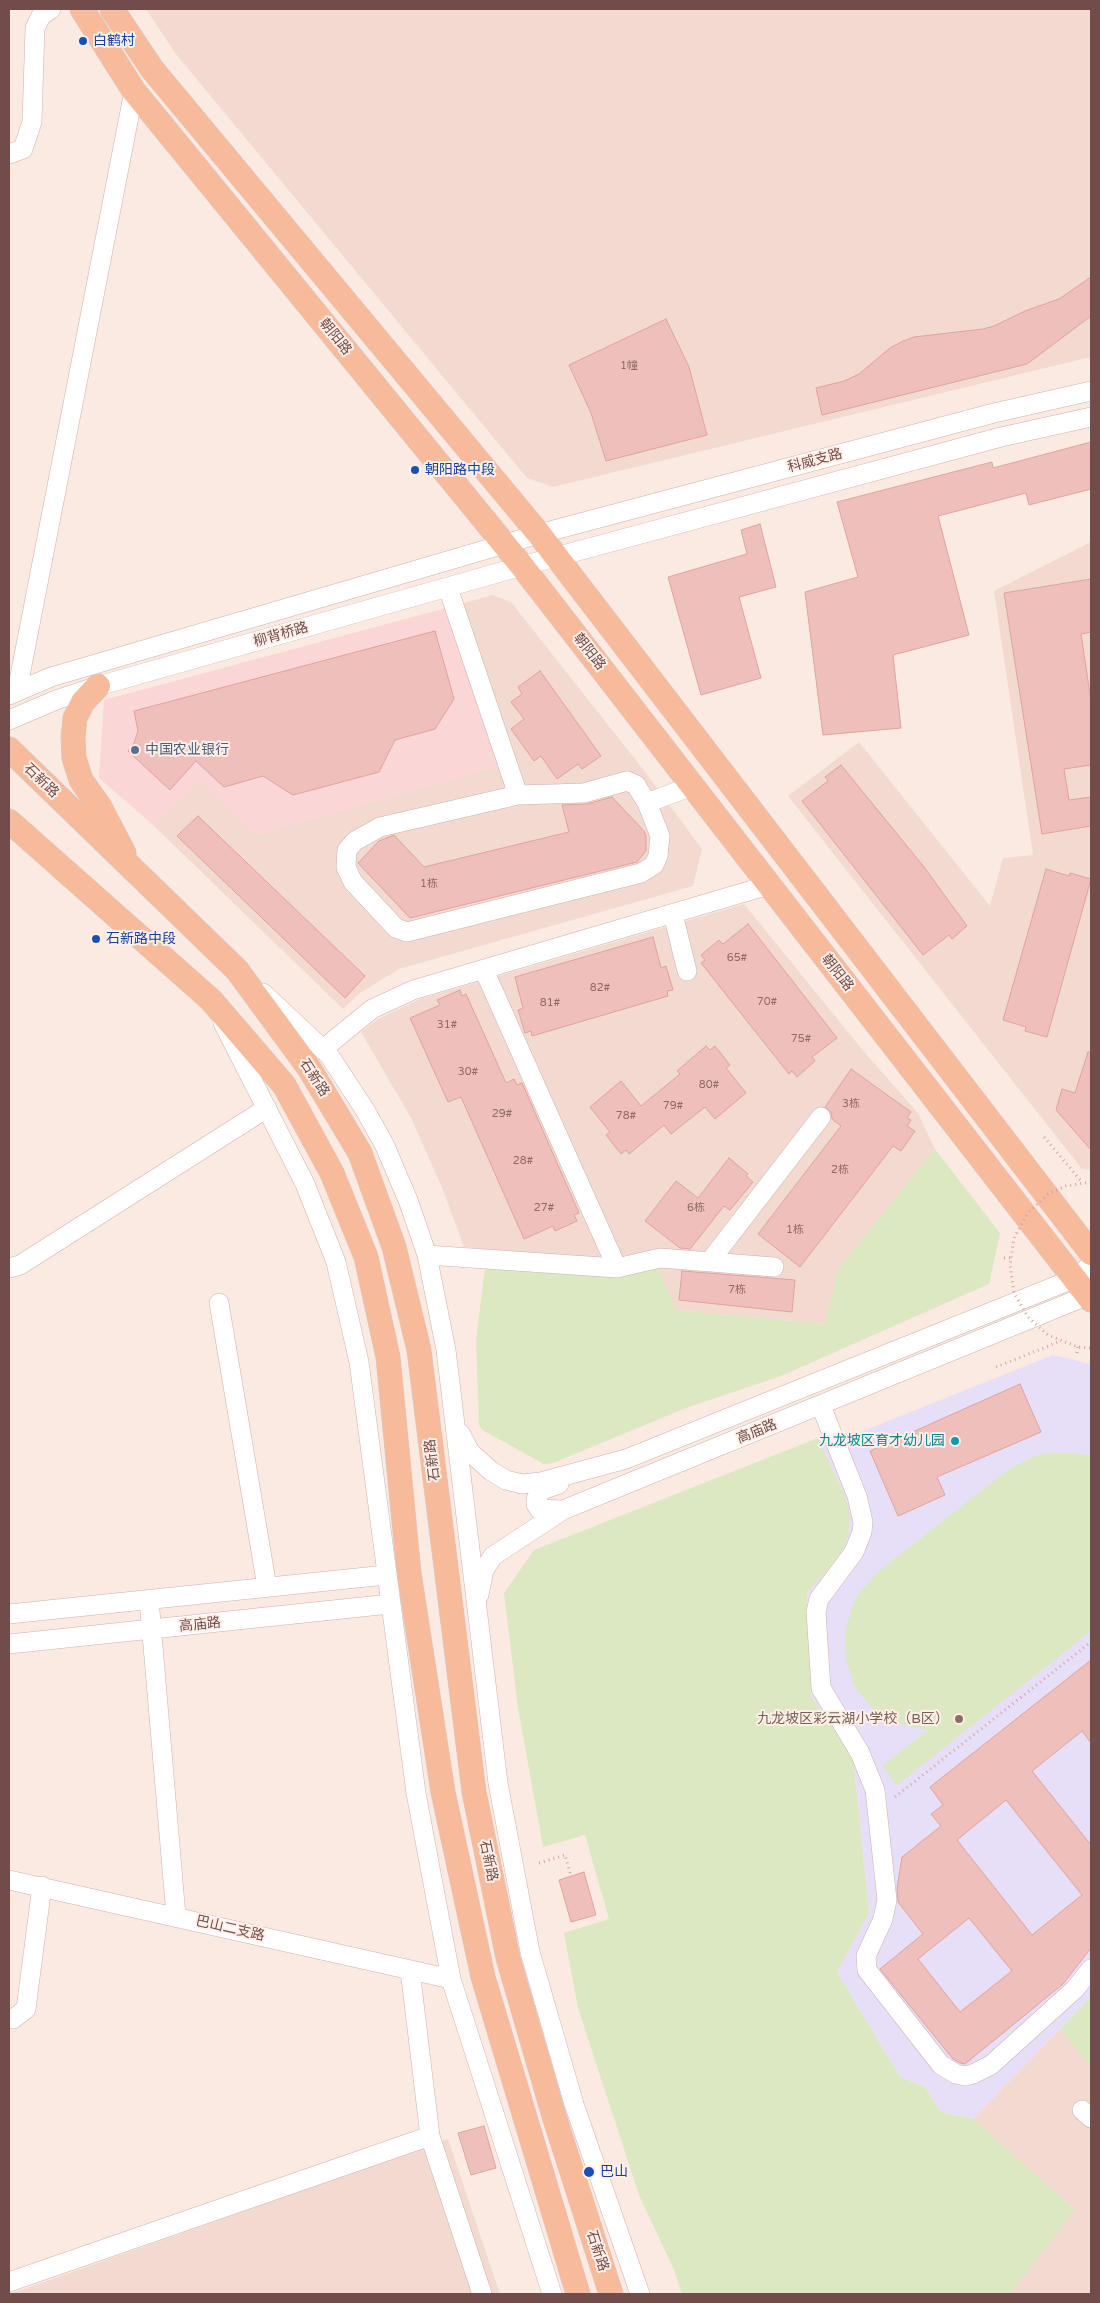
<!DOCTYPE html>
<html>
<head>
<meta charset="utf-8">
<style>
  body { margin:0 }
  #map { position:relative; width:1100px; height:2303px; overflow:hidden; background:#fbeae2; font-family:"Varela Round",sans-serif }
  canvas { display:block }
  .frame { position:absolute; inset:0; border:10px solid #714c4a; pointer-events:none }
</style>
</head>
<body>
<div id="map">
<canvas width="1100" height="2303"></canvas>
<div class="frame"></div>
</div>
<script>
const ctx = document.querySelector('canvas').getContext('2d');
ctx.lineJoin = 'round';
function fillPath(path, color) {
  ctx.fillStyle = color;
  ctx.fill(path, 'evenodd');
}
function poly(rows) {
  const path = new Path2D();
  for (const r of rows) {
    path.moveTo(r[0], r[1]);
    for (let i = 2; i < r.length; i += 2) path.lineTo(r[i], r[i + 1]);
  }
  return path;
}
function stroke(path, color, width, dash) {
  ctx.strokeStyle = color;
  ctx.lineWidth = width;
  ctx.lineCap = dash ? 'butt' : 'round';
  ctx.setLineDash(dash || []);
  ctx.stroke(path);
}
function drawText(font, color, halo, rows, align = 'center') {
  ctx.font = font + ' "Varela Round","Noto Sans SC",sans-serif';
  ctx.lineWidth = 4;
  ctx.setLineDash([]);
  ctx.textBaseline = 'middle';
  ctx.strokeStyle = halo;
  ctx.fillStyle = color;
  for (const [text, x, y, turn = 0] of rows) {
    ctx.save();
    ctx.translate(x, y);
    ctx.rotate((+turn || 0) * Math.PI / 180);
    ctx.textAlign = isNaN(turn) ? turn : align;
    if (halo) ctx.strokeText(text, 0, 0);
    ctx.fillText(text, 0, 0);
    ctx.restore();
  }
}
fillPath(poly([
  [146,9,1091,9,1091,357,553,487,527,478,175,53],
  [1091,542,1091,1170,1082,1169,788,796,859,742,990,906,1003,858,1033,855,994,591],
  [493,595,511,602,642,768,702,849,693,886,399,969,360,993,343,1009,154,826,198,782,446,608],
  [744,904,865,1053,918,1113,935,1149,838,1270,825,1324,676,1310,606,1261,464,1247,443,1190,411,1118,361,1032,378,1019,420,999],
  [1060,2029,1091,2066,1091,2294,1010,2294,1075,2210,973,2119],
  [448,2139,500,2294,10,2294]
]), '#f2dad1');
fillPath(poly([
  [446,608,499,767,256,836,198,782,154,826,99,778,104,700]
]), '#fbd6d6');
fillPath(poly([
  [1053,1355,1091,1364,1091,1997,973,2119,941,2112,925,2087,900,2077,837,1972,869,1913,854,1765,844,1740,811,1697,807,1593,834,1562,845,1496,818,1438,858,1433]
]), '#e7dff7');
fillPath(poly([
  [935,1149,1000,1233,989,1284,781,1376,686,1408,553,1463,544,1464,482,1430,479,1425,476,1341,485,1267,656,1263,676,1310,825,1324,838,1270],
  [818,1438,845,1496,850,1514,849,1531,845,1545,834,1562,807,1593,811,1697,844,1740,854,1765,869,1913,837,1972,900,2077,925,2087,941,2112,973,2119,1075,2210,1010,2294,682,2294,674,2270,639,2195,578,2008,564,1933,609,1919,585,1835,543,1847,518,1708,504,1593,534,1550],
  [1048,1453,1077,1453,1091,1456,1091,1631,897,1785,882,1766,928,1730,910,1727,885,1717,873,1709,855,1687,846,1660,845,1646,845,1632,853,1604,860,1592,879,1571,1009,1469,1034,1456],
  [1091,1997,1091,2066,1060,2029]
]), '#dce8c1');
const building = poly([
  [1091,277,1091,316,1027,364,822,415,816,388,844,381,859,374,890,348,903,341,914,337,983,329,994,326,1025,311,1059,299,1091,277],
  [666,319,689,367,707,435,606,461,591,413,569,365,666,319],
  [1091,442,1091,489,1029,505,1026,493,938,516,969,635,893,655,901,728,823,735,805,592,858,577,837,502,992,462,993,468,1091,442],
  [760,524,776,587,739,597,761,678,701,695,668,577,747,554,741,530,760,524],
  [1091,579,1091,632,1081,634,1091,701,1091,765,1064,769,1069,800,1091,797,1091,826,1042,834,1004,593,1091,579],
  [435,631,454,699,435,729,395,740,379,772,293,795,263,776,224,787,196,761,170,790,128,751,134,743,138,731,134,711,435,631],
  [540,671,601,756,582,769,578,764,557,779,541,756,534,761,511,729,524,719,511,702,522,694,518,687,540,671],
  [841,765,924,867,967,926,952,939,949,935,923,955,802,801,828,781,825,777,841,765],
  [612,797,644,831,646,836,646,851,637,862,410,918,358,863,379,841,394,835,424,867,569,832,562,805,587,804,612,797],
  [198,816,365,976,345,998,177,836,198,816],
  [1046,869,1069,876,1070,873,1091,879,1047,1037,1025,1031,1026,1027,1003,1020,1046,869],
  [748,924,837,1038,812,1057,815,1061,797,1077,792,1071,789,1074,701,963,705,960,701,955,719,940,723,944,748,924],
  [653,937,661,968,666,966,673,990,667,991,668,996,532,1036,531,1031,525,1033,518,1010,523,1008,515,977,653,937],
  [460,990,462,996,466,994,506,1083,514,1079,517,1085,522,1083,579,1213,574,1215,577,1221,555,1231,553,1226,524,1239,461,1097,448,1102,410,1018,440,1005,437,1000,460,990],
  [706,1046,710,1050,715,1046,730,1065,726,1068,746,1093,715,1119,705,1107,671,1134,664,1125,629,1154,626,1150,621,1154,606,1135,610,1132,590,1107,621,1081,641,1106,680,1074,677,1071,706,1046],
  [1088,1052,1091,1052,1091,1150,1056,1110,1062,1089,1075,1093,1088,1052],
  [851,1069,911,1112,907,1118,911,1120,907,1126,915,1131,901,1151,893,1146,800,1267,758,1234,841,1126,832,1119,831,1112,825,1107,851,1069],
  [729,1158,748,1174,746,1176,753,1182,730,1210,724,1206,690,1249,680,1248,645,1221,676,1181,698,1198,729,1158],
  [682,1271,795,1280,792,1312,679,1300,682,1271],
  [1020,1384,1041,1432,937,1477,945,1495,898,1516,870,1451,1020,1384],
  [1091,1660,1091,1743,1082,1731,1032,1771,1091,1845,1091,1948,1063,1984,965,2064,960,2063,953,2059,880,1969,923,1934,898,1902,897,1888,902,1857,941,1826,931,1814,943,1805,930,1787,1091,1660],
  [1006,1800,1082,1895,1032,1935,957,1840,1006,1800],
  [969,1918,1012,1971,960,2012,918,1959,969,1918],
  [584,1872,596,1915,571,1922,559,1880,584,1872],
  [484,2126,496,2168,471,2175,458,2133,484,2126]
]);
fillPath(building, '#efc0bb');
stroke(building, '#e1a29c', 1);
const minor = poly([
  [9,154,23,149,32,122,35,28,41,16,51,9],
  [448,588,518,795],
  [17,691,134,91],
  [9,695,51,677,539,534,994,413,1091,391],
  [9,720,56,700,98,686,522,566,1001,437,1091,417],
  [627,781,636,785,647,803,660,836,658,856,654,865,641,873,407,932,396,928,353,882,346,867,347,850,355,841,380,827,518,795,584,793,627,781],
  [647,803,692,786],
  [673,914,687,971],
  [484,970,617,1268],
  [263,993,329,1055,365,1110,384,1144,408,1200,427,1255,446,1350,498,1783,530,1952,574,2104,640,2294],
  [223,1023,305,1184,336,1262,359,1362,416,1793,451,1979,552,2294],
  [323,1049,372,1009,413,990,769,885],
  [427,1255,617,1268,660,1258,774,1267],
  [710,1261,821,1117],
  [9,1268,20,1265,267,1108],
  [219,1303,267,1587],
  [821,1406,857,1496,863,1522,862,1532,854,1552,819,1599,816,1612,821,1688,860,1753,875,1790,887,1900,883,1919,866,1956,867,1970,941,2065,956,2074,965,2076,973,2074,991,2065,1075,1989,1091,1969],
  [460,1433,470,1452,491,1471,506,1480,522,1484,541,1482,626,1459,1073,1279,1091,1265],
  [559,1484,542,1490,536,1499,536,1504,539,1509,563,1510],
  [479,1595,484,1570,493,1556,563,1510,1091,1294],
  [149,1599,176,1916],
  [9,1614,386,1575],
  [9,1644,390,1604],
  [9,1880,451,1979],
  [410,1970,430,2136,482,2294],
  [9,2018,13,2019,26,2009,42,1886],
  [1082,2110,1091,2118],
  [9,2282,430,2136]
]);
const major = poly([
  [82,9,134,91,522,566,1091,1300],
  [112,9,152,69,539,534,1091,1253],
  [98,686,83,702,75,718,73,737,74,758,81,780,100,807,124,853],
  [9,749,237,970,309,1068,360,1153,394,1247,419,1350,474,1792,508,1958,554,2116,611,2294],
  [9,821,211,1000,284,1085,332,1173,366,1257,388,1357,409,1573,443,1792,483,1977,578,2294]
]);
stroke(minor, '#ceb1ac', 20);
stroke(major, '#d4c9c9', 25);
stroke(poly([
  [1044,1137,1082,1182],
  [1004,1258,1011,1258],
  [1077,1353,1078,1347],
  [996,1367,1061,1341],
  [895,1797,1091,1642],
  [539,1863,565,1855,571,1876]
]), '#d4a49e', 3, [1, 4]);
stroke(minor, '#fff', 19);
stroke(major, '#f7bb9c', 24);
stroke(poly([
  [1091,1182,1066,1186,1048,1194,1028,1213,1014,1238,1010,1265,1014,1293,1028,1317,1048,1335,1078,1347,1091,1348]
]), '#d4a49e', 3, [1, 4]);
for (const [x, y, r, color] of [
  [83,41,5,"#1a4fb4"],
  [415,470,5,"#1a4fb4"],
  [135,750,5,"#5c6f8a"],
  [96,939,5,"#1a4fb4"],
  [955,1441,5,"#0f9aa8"],
  [959,1719,5,"#8d6e63"],
  [589,2172,6,"#1a4fb4"]
]) {
  const dot = new Path2D();
  dot.arc(x, y, r, 0, 2 * Math.PI);
  ctx.fillStyle = color;
  ctx.fill(dot);
  stroke(dot, '#feefe8', 2);
}
drawText('11px', '#906966', null, [
  ["1幢",629,366],
  ["1栋",429,884],
  ["65#",737,958],
  ["82#",600,988],
  ["70#",767,1002],
  ["81#",550,1003],
  ["31#",447,1025],
  ["75#",801,1039],
  ["30#",468,1072],
  ["80#",709,1085],
  ["3栋",851,1104],
  ["79#",673,1106],
  ["29#",502,1114],
  ["78#",626,1116],
  ["28#",523,1161],
  ["2栋",840,1170],
  ["27#",544,1208],
  ["6栋",696,1208],
  ["1栋",795,1230],
  ["7栋",737,1290]
]);
drawText('14px', '#164399', '#feefe8', [
  ["白鹤村",93,41],
  ["朝阳路中段",425,470],
  ["石新路中段",106,939],
  ["巴山",600,2172]
], 'left');
drawText('14px', '#714c4a', '#feefe8', [
  ["朝阳路",335,337,51],
  ["科威支路",815,461,-15],
  ["柳背桥路",281,635,-16],
  ["朝阳路",589,652,52],
  ["石新路",41,781,44],
  ["朝阳路",837,973,52],
  ["石新路",314,1078,57],
  ["高庙路",757,1432,-22],
  ["石新路",433,1460,-97],
  ["高庙路",200,1625,-6],
  ["石新路",488,1861,78],
  ["巴山二支路",230,1929,13],
  ["石新路",597,2251,72]
]);
drawText('14px', '#4e5e75', '#feefe8', [
  ["中国农业银行",145,750]
], 'left');
drawText('14px', '#0d838f', '#feefe8', [
  ["九龙坡区育才幼儿园",945,1441]
], 'right');
drawText('14px', '#785e54', '#feefe8', [
  ["九龙坡区彩云湖小学校（B区）",949,1719]
], 'right');
</script>
</body>
</html>
